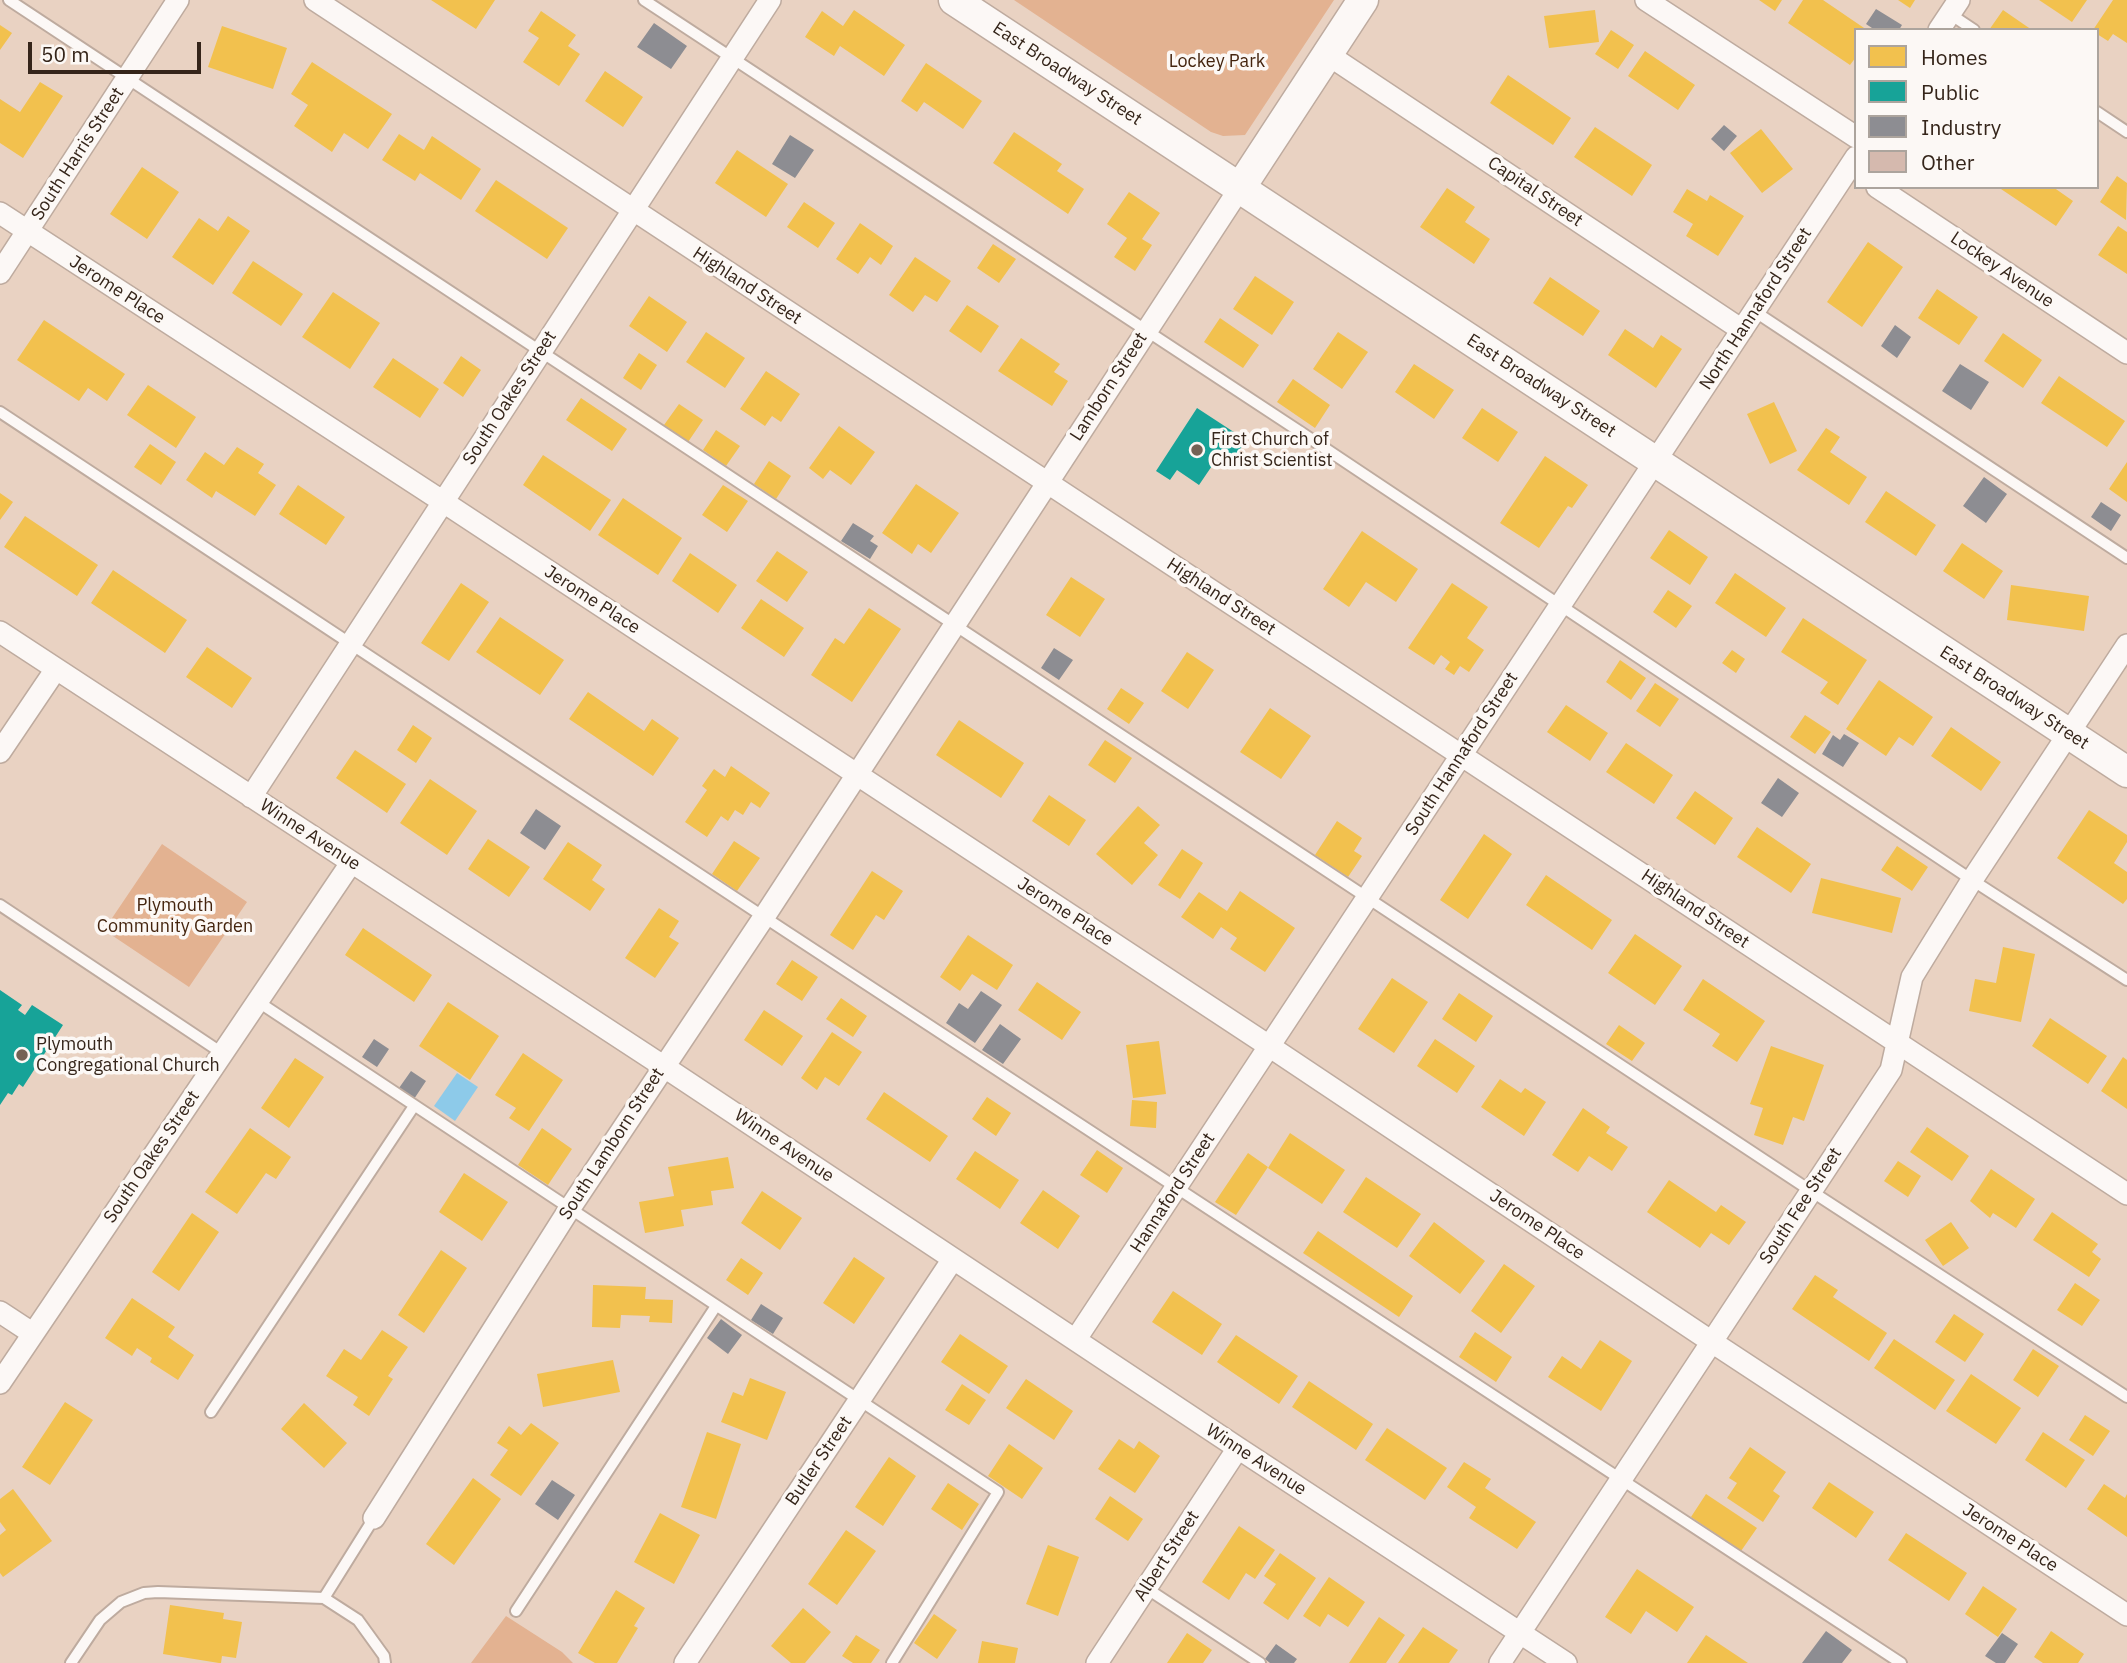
<!DOCTYPE html>
<html>
<head>
<meta charset="utf-8">
<style>
  body { margin:0 }
  #map { position:relative; width:2127px; height:1663px; overflow:hidden; background:#e9d2c2; font-family:"IBM Plex Sans",sans-serif }
  canvas { display:block }
  .legend { position:absolute; left:1854px; top:28px; width:245px; height:161px; box-sizing:border-box; background:#fcf8f5; border:2px solid #aca49d; margin:0; padding:9px 12px; list-style:none; font-size:21px; color:#35251a }
  .legend li { display:flex; align-items:center; gap:14px; height:35px }
  .legend b { width:35px; border:2px solid #aca49d }
  .scale { position:absolute; left:28px; top:42px; width:173px; height:32px; box-sizing:border-box; border:4px solid #35251a; border-top:0; padding-left:9px; font-size:21px; line-height:24px; white-space:nowrap; color:#35251a; -webkit-text-stroke:5px #fcf8f5; paint-order:stroke }
</style>
</head>
<body>
<div id="map">
<canvas width="2127" height="1663"></canvas>
<ul class="legend">
<li><b style="height:19px;background:#f2c14e"></b>Homes</li>
<li><b style="height:19px;background:#17a398"></b>Public</li>
<li><b style="height:19px;background:#8d8d92"></b>Industry</li>
<li><b style="height:19px;background:#d5b9ae"></b>Other</li>
</ul>
<div class="scale">50 m</div>
</div>
<script>
const ctx = document.querySelector('canvas').getContext('2d');
ctx.lineJoin = 'round';
function fillPath(path, color) {
  ctx.fillStyle = color;
  ctx.fill(path, 'evenodd');
}
function poly(rows) {
  const path = new Path2D();
  for (const r of rows) {
    path.moveTo(r[0], r[1]);
    for (let i = 2; i < r.length; i += 2) path.lineTo(r[i], r[i + 1]);
  }
  return path;
}
function stroke(path, color, width, dash) {
  ctx.strokeStyle = color;
  ctx.lineWidth = width;
  ctx.lineCap = dash ? 'butt' : 'round';
  ctx.setLineDash(dash || []);
  ctx.stroke(path);
}
function drawText(font, color, halo, rows, align = 'center') {
  ctx.font = font + ' "IBM Plex Sans",sans-serif';
  ctx.lineWidth = 7;
  ctx.setLineDash([]);
  ctx.textBaseline = 'middle';
  ctx.strokeStyle = halo;
  ctx.fillStyle = color;
  for (const [text, x, y, turn = 0] of rows) {
    ctx.save();
    ctx.translate(x, y);
    ctx.rotate((+turn || 0) * Math.PI / 180);
    ctx.textAlign = isNaN(turn) ? turn : align;
    if (halo) ctx.strokeText(text, 0, 0);
    ctx.fillText(text, 0, 0);
    ctx.restore();
  }
}
fillPath(poly([
  [1014,0,1334,0,1245,135,1223,136,1211,132],
  [162,844,247,902,189,987,104,930],
  [506,1616,562,1652,573,1663,471,1663]
]), '#e3b291');
fillPath(poly([
  [457,1073,478,1087,455,1121,434,1106]
]), '#8dcae9');
fillPath(poly([
  [431,0,495,0,476,29],
  [1759,0,1782,0,1775,11],
  [1803,0,1823,0,1867,30,1856,30,1856,57,1850,65,1788,23],
  [1898,0,1915,0,1910,8],
  [2039,0,2087,0,2072,22],
  [2113,0,2127,0,2127,43,2113,34,2108,41,2097,34,2097,30,2093,30],
  [854,10,905,45,884,76,840,46,834,56,805,37,822,11,843,26],
  [1595,10,1599,42,1549,48,1544,16],
  [2003,10,2032,30,1989,30],
  [541,11,576,35,568,46,580,54,559,86,523,62,539,38,528,31],
  [0,25,12,33,0,50],
  [222,26,287,48,273,89,208,67],
  [1611,30,1634,45,1618,69,1595,54],
  [1645,51,1695,85,1678,110,1628,76],
  [312,62,392,114,368,149,344,133,332,152,294,126,308,105,291,94],
  [926,63,982,101,963,129,924,102,917,112,901,101],
  [605,71,643,97,623,127,585,101],
  [1508,75,1571,118,1553,145,1490,103],
  [40,82,63,96,23,158,0,143,0,99,20,112],
  [1595,127,1652,165,1632,196,1574,157],
  [1761,129,1793,169,1762,193,1730,153],
  [1014,132,1062,164,1057,171,1084,189,1068,214,993,163],
  [399,134,424,150,432,136,481,169,461,200,420,173,415,181,382,160],
  [737,150,788,184,766,217,715,183],
  [142,167,179,192,147,239,110,214],
  [2117,176,2127,183,2126,220,2100,202],
  [496,180,568,228,547,259,475,211],
  [1998,187,2053,187,2073,201,2056,226],
  [1447,188,1475,207,1465,222,1490,239,1474,264,1420,227],
  [1687,189,1707,201,1710,195,1744,216,1718,256,1686,236,1693,224,1673,212],
  [1129,192,1160,213,1142,239,1152,245,1135,271,1114,257,1127,238,1107,224],
  [804,202,835,223,818,248,787,227],
  [228,216,250,231,213,285,172,257,199,218,218,231],
  [860,223,893,246,881,265,870,257,858,274,836,259],
  [2118,226,2127,232,2127,274,2098,255],
  [1868,242,1903,267,1862,327,1827,302],
  [993,244,1016,259,999,283,977,268],
  [915,257,951,281,937,302,925,295,913,312,889,295],
  [253,261,303,294,281,326,232,293],
  [1255,276,1294,302,1272,335,1233,309],
  [1550,277,1600,311,1583,336,1533,303],
  [1937,289,1978,317,1959,345,1918,318],
  [333,292,380,323,350,369,302,337],
  [649,296,687,322,667,352,629,326],
  [967,305,999,326,981,353,949,331],
  [1220,318,1259,345,1243,368,1204,342],
  [44,320,125,374,107,401,88,388,79,401,17,360],
  [1625,329,1653,348,1661,335,1682,349,1656,388,1608,355],
  [706,332,745,358,725,388,686,362],
  [1338,332,1368,352,1342,389,1313,369],
  [2003,333,2042,360,2023,388,1984,361],
  [1021,338,1060,364,1054,372,1068,381,1052,406,998,371],
  [639,353,657,365,641,390,623,378],
  [461,356,481,370,463,397,443,383],
  [393,358,439,389,420,418,373,387],
  [1414,364,1454,390,1434,419,1395,392],
  [766,371,800,394,781,422,772,416,765,426,740,409],
  [2059,376,2125,421,2107,447,2041,403],
  [1293,379,1330,405,1315,428,1277,402],
  [148,385,196,417,176,448,127,415],
  [581,398,627,429,612,451,566,420],
  [1774,402,1797,451,1770,464,1747,414],
  [679,404,703,420,688,442,664,425],
  [1482,408,1518,432,1498,462,1462,438],
  [839,426,875,452,851,485,830,470,823,479,809,468],
  [1826,428,1840,437,1830,452,1867,477,1849,505,1797,470],
  [716,430,740,446,726,466,703,450],
  [150,444,176,462,161,485,134,467],
  [237,447,264,464,258,473,276,485,255,516,216,491,212,498,186,480,205,452,224,465],
  [543,455,611,500,590,531,523,485],
  [1545,456,1588,485,1572,508,1568,506,1539,548,1500,523],
  [769,461,791,476,776,499,754,484],
  [2127,462,2127,502,2109,489],
  [916,484,959,513,931,553,918,544,912,554,882,533],
  [298,485,345,517,326,545,279,514],
  [723,485,748,501,727,532,702,515],
  [1886,491,1936,525,1916,556,1865,522],
  [0,493,13,502,0,520],
  [623,498,682,538,658,575,598,535],
  [25,516,98,565,77,596,4,547],
  [1669,530,1708,557,1690,585,1650,558],
  [1362,531,1418,569,1396,602,1366,582,1349,607,1323,589],
  [1962,543,2003,571,1984,599,1943,571],
  [777,551,808,572,787,602,756,581],
  [690,553,737,585,718,613,672,581],
  [113,570,187,620,165,653,91,603],
  [1735,573,1786,608,1766,637,1715,603],
  [1071,577,1105,599,1080,637,1046,615],
  [461,583,489,602,449,661,421,643],
  [1452,583,1488,607,1467,638,1484,650,1469,672,1460,666,1454,675,1445,669,1450,662,1441,655,1434,665,1408,648],
  [2011,585,2089,596,2084,631,2007,620],
  [1668,590,1692,606,1676,628,1653,612],
  [761,599,804,628,784,657,741,628],
  [869,608,901,629,852,702,811,675,835,638,844,644],
  [500,617,564,660,540,695,476,652],
  [1803,618,1867,660,1838,705,1820,693,1828,682,1781,652],
  [207,647,252,678,232,708,186,677],
  [1732,650,1745,659,1736,673,1722,663],
  [1187,652,1214,670,1188,709,1161,691],
  [1620,660,1646,678,1631,700,1606,682],
  [1879,680,1933,717,1913,746,1899,737,1886,756,1846,729],
  [1655,683,1679,699,1660,727,1636,711],
  [1121,688,1144,703,1129,724,1107,709],
  [588,692,644,731,652,719,679,738,653,776,569,719],
  [1566,705,1608,733,1590,761,1547,732],
  [1270,708,1311,736,1281,779,1240,752],
  [1805,715,1831,732,1815,754,1790,737],
  [959,720,1024,763,1001,798,936,755],
  [413,725,432,738,416,763,397,750],
  [1951,727,2001,762,1981,791,1931,756],
  [1105,740,1132,758,1115,783,1088,765],
  [1626,743,1673,775,1654,804,1606,772],
  [355,750,406,784,387,813,336,778],
  [731,766,770,793,760,808,751,802,743,815,735,810,728,821,721,816,707,837,685,822,707,790,702,786,714,769,725,777],
  [430,779,477,811,447,855,400,823],
  [1695,791,1733,818,1715,845,1676,818],
  [1049,795,1086,820,1069,846,1032,821],
  [1138,806,1160,825,1144,843,1158,855,1132,885,1096,854],
  [2089,810,2127,835,2127,842,2114,863,2127,872,2127,899,2123,904,2057,858],
  [1337,821,1362,838,1354,851,1362,856,1348,877,1315,855],
  [1757,827,1811,864,1791,893,1737,857],
  [1484,834,1512,854,1468,919,1440,900],
  [488,839,530,867,509,897,468,869],
  [734,841,760,858,737,891,712,874],
  [568,842,602,865,592,880,605,889,590,911,543,879],
  [1897,846,1928,867,1912,891,1881,870],
  [1182,849,1203,863,1180,899,1158,885],
  [872,871,903,891,884,920,876,915,853,950,830,935],
  [1546,875,1612,920,1592,950,1526,905],
  [1821,878,1901,898,1892,933,1812,913],
  [1240,891,1295,928,1265,972,1230,949,1237,938,1221,927,1213,939,1181,917,1199,892,1227,911],
  [659,908,679,921,669,937,679,943,655,978,625,958],
  [363,928,432,975,414,1002,345,955],
  [1635,934,1682,966,1655,1005,1608,973],
  [968,935,1013,965,997,990,972,974,960,991,940,977],
  [2003,947,2035,954,2021,1022,1969,1011,1975,979,1996,983],
  [792,960,818,977,802,1001,776,984],
  [1392,978,1428,1002,1394,1053,1358,1029],
  [1703,979,1765,1021,1737,1062,1712,1046,1720,1034,1683,1010],
  [1037,982,1081,1012,1062,1040,1018,1010],
  [1459,993,1493,1016,1476,1042,1442,1019],
  [841,998,867,1016,853,1037,826,1019],
  [448,1002,499,1036,470,1080,419,1046],
  [764,1010,803,1036,782,1066,744,1040],
  [2050,1018,2107,1056,2088,1084,2032,1046],
  [1619,1025,1645,1043,1632,1061,1606,1044],
  [832,1032,862,1052,839,1086,825,1077,817,1090,801,1078],
  [1435,1039,1475,1066,1457,1093,1417,1066],
  [1159,1041,1166,1094,1133,1098,1126,1045],
  [1771,1046,1824,1065,1804,1121,1793,1117,1783,1145,1754,1135,1763,1108,1750,1104],
  [523,1053,563,1080,529,1131,509,1118,516,1108,495,1095],
  [2123,1057,2127,1060,2127,1109,2101,1091],
  [295,1058,324,1077,289,1128,261,1108],
  [1500,1079,1521,1093,1525,1088,1546,1102,1524,1136,1481,1107],
  [884,1092,948,1136,930,1162,866,1119],
  [987,1097,1011,1113,996,1136,972,1119],
  [1132,1100,1157,1102,1156,1128,1130,1126],
  [1583,1108,1610,1127,1606,1133,1628,1147,1612,1171,1589,1156,1578,1172,1552,1155],
  [1927,1127,1969,1156,1952,1181,1910,1152],
  [250,1128,291,1157,276,1179,266,1173,237,1214,205,1192],
  [542,1128,572,1149,548,1185,518,1165],
  [1290,1133,1345,1170,1322,1204,1268,1168],
  [1097,1150,1123,1168,1107,1193,1080,1175],
  [975,1151,1019,1180,1000,1209,956,1179],
  [1248,1153,1268,1167,1236,1215,1215,1202],
  [728,1157,734,1188,711,1191,713,1205,681,1210,684,1226,645,1233,639,1202,674,1196,668,1167],
  [1898,1161,1921,1176,1908,1197,1884,1181],
  [1991,1169,2035,1199,2016,1228,1993,1213,1990,1218,1970,1201],
  [464,1173,508,1202,482,1241,439,1212],
  [1366,1177,1421,1214,1397,1248,1343,1212],
  [1669,1180,1716,1212,1721,1205,1746,1222,1729,1245,1711,1233,1700,1248,1647,1212],
  [1043,1190,1080,1216,1058,1249,1020,1223],
  [762,1191,802,1218,780,1250,741,1223],
  [2052,1212,2098,1244,2092,1252,2101,1259,2089,1277,2033,1240],
  [192,1213,219,1232,179,1291,152,1272],
  [1434,1222,1485,1261,1460,1294,1409,1256],
  [1951,1222,1969,1248,1943,1266,1925,1240],
  [1318,1231,1413,1296,1399,1317,1303,1253],
  [441,1250,467,1268,424,1333,398,1315],
  [854,1257,885,1278,854,1324,823,1303],
  [741,1258,763,1273,748,1295,726,1280],
  [1504,1264,1535,1286,1501,1333,1471,1311],
  [1815,1275,1838,1290,1833,1297,1887,1333,1869,1361,1792,1309],
  [2075,1283,2100,1300,2082,1326,2057,1310],
  [593,1285,646,1287,645,1299,673,1300,672,1323,649,1322,650,1316,621,1315,620,1328,592,1327],
  [1173,1291,1222,1324,1202,1355,1152,1322],
  [132,1298,175,1327,168,1337,194,1355,178,1380,150,1362,152,1358,137,1348,132,1356,105,1338],
  [1954,1314,1984,1334,1965,1362,1935,1342],
  [382,1330,408,1347,388,1376,393,1379,369,1416,353,1405,358,1397,326,1376,344,1349,361,1360],
  [1475,1332,1512,1357,1496,1382,1459,1357],
  [960,1334,1008,1366,989,1394,941,1362],
  [1236,1335,1298,1376,1279,1404,1217,1362],
  [1894,1339,1955,1380,1935,1410,1874,1368],
  [1600,1340,1632,1361,1601,1411,1548,1377,1562,1356,1581,1369],
  [2033,1349,2059,1366,2038,1397,2013,1380],
  [613,1360,620,1392,543,1407,537,1374],
  [1971,1374,2021,1408,1996,1444,1946,1411],
  [750,1378,786,1392,767,1440,721,1422,733,1392,743,1396],
  [1026,1379,1073,1411,1054,1440,1006,1408],
  [1309,1381,1373,1424,1356,1450,1292,1407],
  [962,1384,986,1400,969,1425,945,1410],
  [65,1402,93,1420,50,1485,22,1467],
  [304,1403,347,1443,324,1468,281,1429],
  [2085,1415,2110,1431,2093,1456,2069,1440],
  [531,1423,559,1443,521,1496,490,1475,508,1450,497,1443,509,1426,521,1435],
  [1387,1428,1447,1468,1425,1500,1365,1460],
  [707,1432,741,1444,716,1519,681,1507],
  [2043,1432,2085,1460,2066,1488,2025,1460],
  [1119,1439,1134,1449,1139,1441,1160,1456,1135,1493,1098,1469],
  [1009,1444,1043,1468,1022,1499,988,1476],
  [1750,1447,1786,1472,1773,1491,1780,1496,1763,1522,1727,1498,1737,1483,1729,1478],
  [889,1457,916,1476,883,1526,855,1507],
  [1464,1462,1491,1479,1485,1488,1536,1522,1517,1549,1469,1518,1476,1507,1447,1487],
  [473,1478,501,1499,454,1565,426,1544],
  [1829,1482,1874,1512,1856,1538,1812,1508],
  [948,1483,979,1504,962,1530,931,1509],
  [2104,1484,2125,1498,2127,1494,2127,1537,2087,1509],
  [13,1489,52,1541,3,1577,0,1573,0,1535,6,1530,0,1522,0,1499],
  [1706,1494,1757,1528,1741,1551,1691,1517],
  [1110,1496,1143,1519,1128,1541,1095,1519],
  [660,1513,700,1535,674,1584,634,1562],
  [1239,1526,1275,1550,1255,1579,1246,1573,1229,1600,1202,1582],
  [846,1530,876,1551,837,1605,808,1584],
  [1906,1533,1967,1573,1949,1601,1888,1560],
  [1048,1545,1079,1557,1058,1616,1026,1604],
  [1280,1553,1316,1578,1288,1620,1263,1603,1276,1584,1264,1576],
  [1637,1569,1694,1607,1677,1632,1646,1611,1631,1634,1605,1617],
  [1329,1577,1365,1602,1348,1627,1328,1614,1320,1627,1303,1616],
  [1983,1586,2017,1609,1998,1637,1965,1614],
  [616,1590,645,1608,634,1626,638,1628,617,1663,595,1663,578,1653],
  [170,1605,224,1613,223,1619,242,1622,236,1658,222,1656,221,1663,219,1663,163,1654],
  [803,1608,831,1632,805,1663,791,1663,771,1646],
  [934,1614,957,1630,937,1659,914,1643],
  [1379,1617,1405,1635,1386,1663,1349,1663],
  [1423,1627,1458,1650,1449,1663,1398,1663],
  [2051,1631,2084,1654,2078,1663,2043,1663,2034,1657],
  [1187,1633,1212,1650,1203,1663,1167,1663],
  [856,1635,880,1650,871,1663,853,1663,842,1656],
  [1706,1635,1748,1663,1687,1663],
  [982,1641,1018,1648,1015,1663,978,1663]
]), '#f2c14e');
fillPath(poly([
  [1197,408,1246,440,1230,465,1218,457,1199,485,1177,470,1170,480,1156,471],
  [0,990,22,1005,18,1010,25,1015,32,1005,63,1025,23,1087,19,1084,12,1095,8,1093,0,1105]
]), '#17a398');
fillPath(poly([
  [1876,9,1902,25,1899,30,1875,30,1866,24],
  [654,23,687,46,671,69,637,47],
  [1724,125,1737,136,1724,151,1711,139],
  [790,135,814,150,795,178,772,164],
  [1895,325,1911,337,1897,358,1881,346],
  [1960,364,1989,382,1971,410,1942,391],
  [1984,477,2007,494,1986,523,1963,506],
  [2101,502,2121,515,2111,531,2091,517],
  [853,523,874,536,870,541,878,546,870,559,841,541],
  [1054,648,1073,660,1059,680,1041,668],
  [1844,734,1859,743,1843,767,1822,754,1833,735,1840,740],
  [1778,778,1799,793,1782,817,1761,803],
  [536,809,561,826,545,850,520,833],
  [981,991,1002,1005,975,1043,946,1023,959,1003,968,1009],
  [1000,1024,1021,1039,1003,1064,982,1050],
  [374,1039,389,1049,377,1067,362,1057],
  [411,1071,426,1081,414,1099,399,1088],
  [761,1304,783,1318,773,1334,751,1320],
  [721,1319,742,1335,728,1354,707,1338],
  [552,1480,575,1495,558,1520,535,1504],
  [1826,1631,1852,1650,1842,1663,1802,1663],
  [2002,1633,2018,1644,2005,1663,1996,1663,1985,1656],
  [1276,1644,1297,1659,1294,1663,1270,1663,1265,1659]
]), '#8d8d92');
fillPath(poly([
  [108,923,120,930,115,937,104,930]
]), '#d5b9ae');
const lane = poly([
  [9,0,1811,1191,2127,1397],
  [644,0,1299,431,1972,880,2127,980],
  [1950,14,1974,30],
  [2097,112,2127,132],
  [1754,311,2127,558],
  [0,412,764,917,1901,1663],
  [0,905,222,1053],
  [257,1001,998,1492,892,1663],
  [211,1412,414,1106],
  [1146,1588,1260,1663],
  [324,1598,374,1518],
  [516,1611,716,1306],
  [71,1663,100,1620,121,1602,144,1593,158,1592,324,1598,358,1620,384,1656,385,1663]
]);
const street = poly([
  [315,0,2127,1194],
  [1646,0,1856,137],
  [1939,30,1959,0],
  [1327,54,1742,330],
  [1877,187,2127,353],
  [0,213,442,501,1269,1046,1712,1342,2127,1615],
  [0,273,178,0],
  [0,632,663,1066,1238,1448,1566,1663],
  [0,752,56,669],
  [251,797,770,0],
  [0,1312,32,1333],
  [1076,1339,1856,157],
  [0,1383,351,863],
  [374,1518,570,1208,764,917,1240,188],
  [685,1663,953,1259],
  [1097,1663,1238,1448],
  [1500,1663,1891,1070,1912,977,1972,880,2127,645]
]);
const secondary = poly([
  [954,0,2127,772],
  [1240,188,1363,0]
]);
stroke(lane, '#beab9f', 14);
stroke(street, '#beab9f', 24);
stroke(secondary, '#beab9f', 33);
stroke(lane, '#fcf8f6', 10);
stroke(street, '#fcf8f6', 21);
stroke(secondary, '#fcf8f6', 30);
for (const [x, y, r, color] of [
  [1197,450,7,"#746255"],
  [22,1055,7,"#746255"]
]) {
  const dot = new Path2D();
  dot.arc(x, y, r, 0, 2 * Math.PI);
  ctx.fillStyle = color;
  ctx.fill(dot);
  stroke(dot, '#fcf8f5', 2.5);
}
drawText('18px', '#44240e', '#fcf8f5', [
  ["Lockey Park",1217,62],
  ["Plymouth",175,906],
  ["Community Garden",175,927]
]);
drawText('18px', '#35251a', '#fcf8f5', [
  ["East Broadway Street",1067,74,33],
  ["South Harris Street",78,154,-57],
  ["Capital Street",1535,192,34],
  ["Lockey Avenue",2002,270,34],
  ["Highland Street",747,286,33],
  ["Jerome Place",117,290,33],
  ["North Hannaford Street",1756,309,-57],
  ["East Broadway Street",1541,386,33],
  ["Lamborn Street",1109,387,-57],
  ["South Oakes Street",510,398,-57],
  ["Highland Street",1221,597,33],
  ["Jerome Place",592,600,33],
  ["East Broadway Street",2014,698,33],
  ["South Hannaford Street",1462,754,-57],
  ["Winne Avenue",310,835,33],
  ["Highland Street",1695,909,34],
  ["Jerome Place",1065,912,33],
  ["South Lamborn Street",612,1144,-57],
  ["Winne Avenue",784,1146,34],
  ["South Oakes Street",152,1157,-56],
  ["Hannaford Street",1173,1193,-57],
  ["South Fee Street",1801,1206,-57],
  ["Jerome Place",1537,1225,34],
  ["Winne Avenue",1256,1460,33],
  ["Butler Street",819,1461,-56],
  ["Jerome Place",2010,1538,33],
  ["Albert Street",1167,1556,-57]
]);
drawText('18px', '#35251a', '#fcf8f5', [
  ["First Church of",1211,440],
  ["Christ Scientist",1211,461],
  ["Plymouth",36,1045],
  ["Congregational Church",36,1066]
], 'left');
</script>
</body>
</html>
